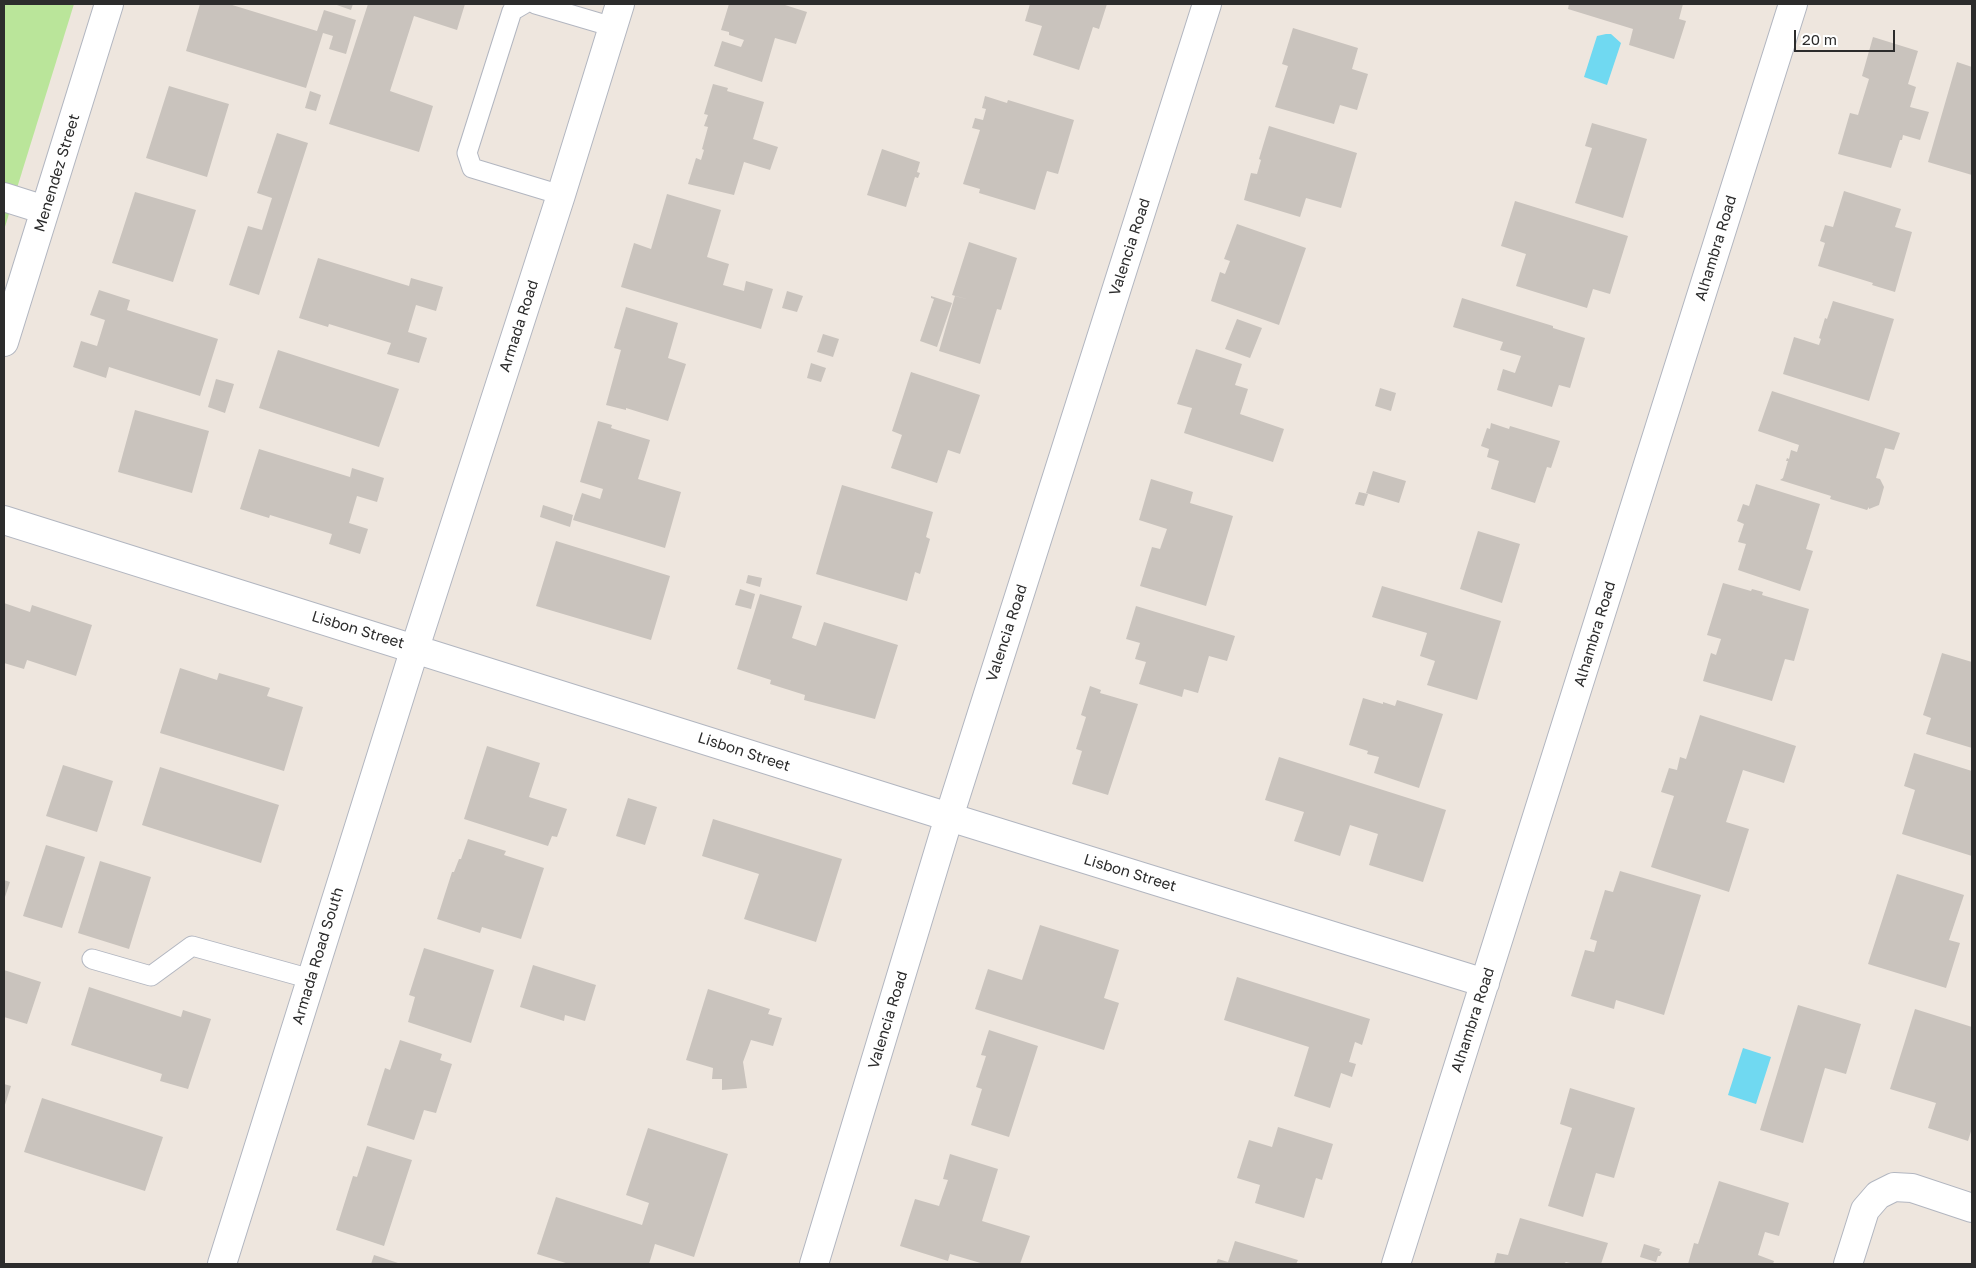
<!DOCTYPE html>
<style>
body{margin:0}
#map{position:relative;width:1976px;height:1268px;overflow:hidden;background:#eee6de;font-family:"Golos Text",sans-serif}
canvas{display:block}
.frame{position:absolute;inset:0;border:5px solid #2c2c2c;pointer-events:none}
.scale{position:absolute;left:1794px;top:30px;width:101px;height:22px;box-sizing:border-box;border:2px solid #2c2c2c;border-top:0;padding-left:6px;font-size:15px;line-height:18px;white-space:nowrap;color:#2c2c2c;-webkit-text-stroke:4px #fff;paint-order:stroke}
</style>
<div id="map">
<canvas width="1976" height="1268"></canvas>
<div class="frame"></div>
<div class="scale">20 m</div>
</div>
<script>
const g = document.querySelector('canvas').getContext('2d');
g.lineJoin = 'round';
function fill(path, color) { g.fillStyle = color; g.fill(path, 'evenodd'); }
function strokePath(path, color, width, dash) { g.strokeStyle = color; g.lineWidth = width; g.lineCap = dash ? 'butt' : 'round'; g.setLineDash(dash || []); g.stroke(path); }
function label(font, color, halo, rows, align = 'center') {
  g.font = font + ' "Golos Text",sans-serif'; g.lineWidth = 4; g.setLineDash([]); g.textBaseline = 'middle'; g.strokeStyle = halo; g.fillStyle = color; for (const [text, x, y, turn = 0] of rows) {
    g.save(); g.translate(x, y); g.rotate((+turn || 0) * Math.PI / 180); g.textAlign = isNaN(turn) ? turn : align; if (halo) g.strokeText(text, 0, 0); g.fillText(text, 0, 0); g.restore();
  }
}
fill(new Path2D(`
 M4,4h70l-70,226z`), '#bae59a');
fill(new Path2D(`
 M1606,34h5l10,9 -14,42 -23,-8 13,-41z
 M1743,1048l28,9 -15,47 -28,-9z`), '#70d9f1');
fill(new Path2D(`
 M200,4h29l88,27 7,-21 32,10 -10,34 -17,-5 4,-13 -10,-3 -17,55 -120,-37z
 M334,4h19l-2,6z
 M368,4h97l-8,26 -43,-14 -24,75 43,15 -14,46 -90,-28z
 M729,4h57l-1,1 22,7 -11,32 -21,-6 -13,44 -48,-16 8,-25 19,6 3,-7 -15,-5v-3l-8,-2z
 M1030,4h77l-8,25 -6,-2 -14,43 -46,-15 9,-29 -17,-5z
 M1569,4h114l-4,15 7,2 -12,38 -45,-14 4,-16 -65,-20z
 M1293,28l65,20 -6,21 16,5 -11,36 -17,-5 -6,19 -59,-17 13,-41 -6,-2z
 M1873,37l45,14 -10,33 8,3 -6,20 19,5 -9,28 -17,-5 -1,5h-2l-9,28 -53,-14 12,-41 8,2 11,-36 -7,-3z
 M1957,62l15,5v108l-44,-13z
 M713,84l15,4 -1,3 37,11 -11,37 25,8 -8,23 -26,-8 -10,33 -46,-11 8,-26 5,2 3,-10 -2,-1 6,-22 -4,-1 4,-11 -4,-1z
 M169,86l60,18 -22,73 -61,-19z
 M310,91l11,4 -5,16 -11,-3z
 M985,96l22,7 1,-3 66,20 -16,54 -11,-3 -12,39 -56,-17 1,-4 -17,-5 17,-54 -8,-2 3,-10 8,2 3,-11 -4,-1z
 M1592,123l55,16 -24,79 -48,-15 17,-55 -7,-2z
 M1269,126l88,27 -16,55 -35,-10 -6,19 -56,-17 7,-27 6,1 4,-14 -2,-1z
 M277,133l31,10 -49,152 -30,-10 19,-59 14,4 10,-32 -15,-5z
 M882,149l38,13 -3,10 3,1 -2,5 -3,-1 -9,30 -39,-12z
 M1844,191l57,18 -6,18 17,5 -17,60 -23,-7 1,-2 -55,-17 7,-23 -5,-2 5,-16 8,2z
 M135,192l61,18 -23,72 -61,-19z
 M667,194l54,16 -14,47 22,7 -6,21 21,6 2,-10 27,8 -12,40 -140,-42 13,-44 17,6z
 M1515,201l113,35 -18,58 -17,-5 -6,19 -71,-22 10,-32 -25,-8z
 M1237,224l69,24 -27,77 -68,-24 9,-29 5,2 5,-13 -6,-2z
 M969,242l48,16 -16,52 -4,-1 -17,55 -41,-13 16,-55 15,4 -18,-5z
 M318,258l91,28 2,-8 32,9 -7,24 -20,-6 -8,27 19,6 -8,25 -32,-9 4,-11 -62,-19 -1,3 -29,-9z
 M99,290l31,10 -3,10 91,29 -18,57 -91,-29 -3,11 -33,-11 8,-26 16,5 8,-26 -15,-5z
 M787,291l16,5 -6,16 -15,-4z
 M931,296l21,7 -15,44 -17,-6 14,-42 -3,-1z
 M1462,298l91,28v2l32,10 -15,50 -11,-3 -7,22 -55,-17 6,-21 12,4 6,-17 -21,-6 3,-8 -50,-15z
 M1833,301l61,18 -25,82 -86,-27 11,-37 25,8 2,-6 -2,-1 6,-20 2,1z
 M626,307l52,16 -10,35 18,6 -18,57 -42,-13v2l-20,-5 15,-55 -7,-2z
 M1237,319l25,9 -12,30 -25,-9z
 M823,334l16,5 -6,18 -16,-5z
 M1196,349l46,15 -7,21 13,4 -8,25 44,15 -11,33 -89,-29 8,-25 -15,-4z
 M278,350l121,39 -20,58 -120,-39z
 M811,363l15,5 -5,14 -14,-4z
 M911,372l69,23 -20,59 -12,-4 -11,33 -46,-15 11,-33 -10,-4z
 M216,379l18,5 -9,29 -17,-6z
 M1380,388l16,5 -5,18 -16,-5z
 M1772,391l128,42 -6,17 -9,-2 -9,30 4,1 4,8 -5,18 -10,4v-2l-2,3 -37,-11 1,-3 -51,-16 3,-2 5,-17h-2l1,-3 2,1 2,-9 6,2 2,-7 -41,-14z
 M135,410l74,21 -17,62 -74,-21z
 M598,421l14,4 -1,3 39,12 -12,39 43,13 -16,56 -92,-28 9,-27 18,6 3,-10 -23,-7z
 M1491,423l18,6 1,-3 50,15 -9,27 -4,-1 -12,36 -44,-14 8,-28 -12,-4 2,-8 -8,-3 6,-18 3,1z
 M259,449l91,28 2,-9 32,10 -7,24 -20,-6 -8,27 19,6 -8,25 -31,-10 3,-10 -62,-19 -1,3 -29,-9z
 M1373,471l33,10 -7,22 -33,-10z
 M1151,479l42,13 -3,11 43,13 -27,90 -66,-20 12,-39 8,2 7,-20 -28,-9z
 M1756,484l64,20 -14,45 7,2 -13,40 -62,-21 8,-26 -8,-2 6,-18 -7,-3 6,-17 6,2z
 M842,485l91,27 -7,25 4,2 -10,35 -5,-2 -8,29 -91,-27z
 M1359,492l9,2 -4,12 -9,-2z
 M543,505l30,10 -3,12 -30,-10z
 M1478,531l42,13 -18,59 -42,-14z
 M556,541l114,35 -19,64 -115,-34z
 M748,575l14,3 -2,9 -14,-4z
 M1723,583l28,8 1,-2 11,3 -1,3 47,14 -15,52 -9,-2 -13,42 -69,-20 8,-28 5,2 5,-16 -14,-4z
 M1382,586l119,35 -24,79 -50,-15 8,-24 -15,-5 7,-23 -55,-16z
 M740,589l15,5 -4,15 -16,-4z
 M760,594l42,12 -10,32 24,8 8,-24 74,23 -23,74 -71,-19 1,-5 -35,-11 1,-4 -34,-11z
 M4,603l26,9 2,-7 60,20 -16,51 -49,-16 -3,9 -20,-6z
 M1136,606l99,30 -8,25 -18,-5 -11,37 -14,-4 -2,8 -43,-13 7,-22 -11,-3 5,-16 -14,-4z
 M1942,653l30,9v86l-46,-14 5,-16 -8,-3z
 M180,668l37,12 2,-7 51,15 -3,8 36,11 -19,64 -124,-38z
 M1090,686l11,4 -1,3 38,11 -30,91 -36,-11 10,-33 -6,-2 10,-32 -5,-2z
 M1363,698l20,6v-2l12,4 2,-6 46,14 -24,74 -45,-15 5,-16 -12,-3 1,-3 -19,-6z
 M1700,715l96,31 -12,37 -41,-13 -17,52 23,7 -20,63 -78,-25 23,-71 -13,-4 8,-24 8,2 3,-13 6,2z
 M487,746l53,17 -11,34 38,12 -10,28 -5,-1 -4,10 -84,-27z
 M1914,753l58,18v85l-70,-22 13,-44 -11,-4z
 M1279,757l167,53 -23,72 -54,-17 9,-31 -28,-9 -10,31 -46,-15 10,-29 -39,-12z
 M63,765l50,16 -16,51 -51,-16z
 M160,767l119,38 -18,58 -119,-38z
 M628,798l29,9 -12,38 -29,-9z
 M713,819l129,40 -26,83 -72,-23 15,-45 -57,-18z
 M468,839l38,12 -2,4 40,13 -23,71 -39,-12 -2,6 -43,-14 15,-47h2l5,-13h2z
 M46,845l39,12 -23,71 -39,-12z
 M100,861l51,16 -22,72 -51,-16z
 M1620,871l81,24 -37,120 -48,-15 -2,9 -43,-13 14,-46 9,2 3,-11 -7,-2 15,-49 8,2z
 M1897,874l67,21 -15,45 11,3 -14,45 -78,-24z
 M4,880l6,2 -6,18z
 M1040,925l79,25 -15,48 15,5 -15,47 -129,-41 13,-40 34,11z
 M424,948l70,22 -23,73 -63,-21 7,-25 -6,-2z
 M533,965l63,20 -11,36 -20,-6 -1,6 -44,-14z
 M4,970l37,12 -14,42 -23,-7z
 M1237,977l133,42 -8,26 -7,-3 -6,20 7,2 -4,13 -11,-4 -11,35 -36,-12 15,-49 -85,-27z
 M89,987l92,30 2,-7 28,9 -23,70 -28,-8 2,-7 -91,-29z
 M708,989l62,20 -2,5 14,4 -9,28 -22,-6 -8,22 4,26 -25,2v-11h-10l1,-11 -27,-8z
 M1798,1005l63,19 -15,50 -21,-6 -22,75 -43,-13z
 M1915,1009l57,18v101l-4,13 -40,-13 8,-25 -46,-14z
 M989,1030l49,16 -29,91 -38,-12 11,-36 -6,-2 10,-31 -5,-1z
 M400,1040l42,14 -2,6 12,4 -16,49 -12,-3 -10,30 -47,-15 18,-57 5,2z
 M4,1084l7,2 -7,22z
 M1570,1088l65,20 -21,70 -18,-5 -13,44 -35,-11 24,-78 -12,-4z
 M42,1098l121,39 -18,54 -121,-39z
 M1278,1127l55,17 -11,36 -6,-2 -12,40 -49,-15 5,-18 -23,-7 12,-38 23,7z
 M648,1128l80,26 -34,103 -39,-13 -6,20h-80l-32,-10 19,-57 86,28 7,-22 -23,-8z
 M367,1146l45,14 -28,86 -48,-16 17,-54 4,1z
 M950,1154l48,15 -16,52 48,15 -10,28h-36l-34,-10 -2,7 -48,-15 15,-47 24,7 9,-26 -5,-1z
 M1719,1181l70,22 -10,33 -14,-4 -7,23 16,6 -1,3h-85l6,-21 4,1z
 M1520,1218l88,25 -7,21h-26l-9,-2 -3,2h-69l3,-11 11,2z
 M1235,1241l63,19 -2,4h-80l2,-5 10,3z
 M1644,1244l16,5 -1,2 3,1 -2,4h-2l-2,6 -16,-5z
 M374,1255l27,9h-30z`), '#c9c3bd');
const service = new Path2D(`
 M524,4l-12,7 -45,142 5,15 89,27
 M535,4l78,23
 M92,959l59,17 41,-30 119,33`);
const minor = new Path2D(`
 M4,197l41,13
 M4,342l105,-338
 M4,520l945,297 536,166
 M222,1264l193,-616 146,-453 59,-191
 M814,1264l135,-447 258,-813
 M1396,1264l397,-1260
 M1848,1264l17,-54 13,-15 16,-8 18,1 60,20`);
strokePath(service, '#b2b6c0', 21);
strokePath(minor, '#b2b6c0', 30);
strokePath(service, '#fff', 19);
strokePath(minor, '#fff', 28);
label('15px', '#2c2c2c', '#fff', [
 ["Menendez Street",57,173,-73],
 ["Valencia Road",1130,247,-72],
 ["Alhambra Road",1716,248,-73],
 ["Armada Road",519,326,-72],
 ["Lisbon Street",358,630,17],
 ["Valencia Road",1007,633,-72],
 ["Alhambra Road",1595,634,-73],
 ["Lisbon Street",744,752,18],
 ["Lisbon Street",1130,873,17],
 ["Armada Road South",318,956,-73],
 ["Valencia Road",888,1020,-73],
 ["Alhambra Road",1473,1020,-72]
]);
</script>
